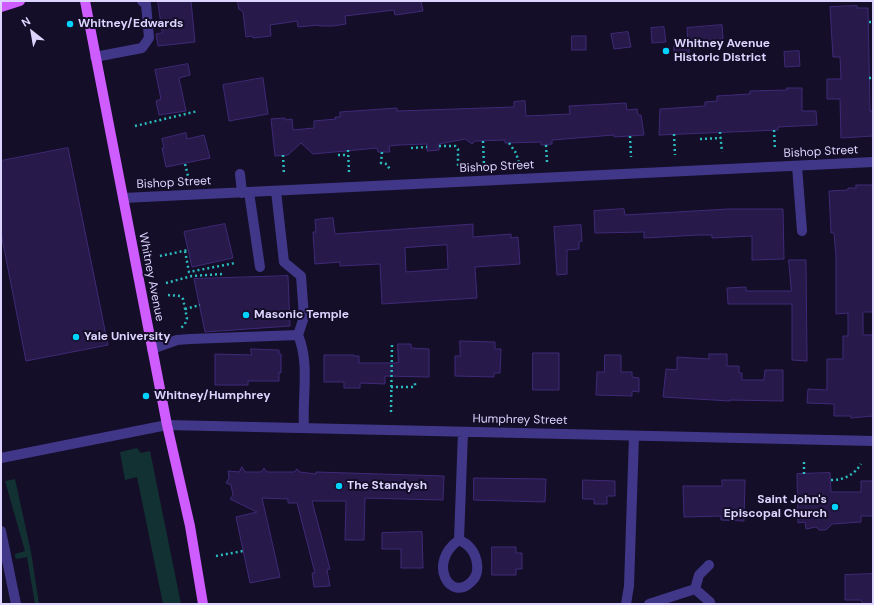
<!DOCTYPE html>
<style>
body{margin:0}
#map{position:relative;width:874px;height:605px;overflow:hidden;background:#150e28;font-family:"DM Sans",sans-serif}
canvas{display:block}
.frame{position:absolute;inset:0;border:2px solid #ddd5ff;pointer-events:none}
.north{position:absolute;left:12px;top:12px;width:40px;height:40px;-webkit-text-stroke:3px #150e28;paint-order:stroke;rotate:329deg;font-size:11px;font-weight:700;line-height:16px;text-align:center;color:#ddd5ff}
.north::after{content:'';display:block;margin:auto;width:14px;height:18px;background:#ddd5ff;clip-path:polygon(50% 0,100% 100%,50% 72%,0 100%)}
</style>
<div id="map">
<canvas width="874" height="605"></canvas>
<div class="frame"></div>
<div class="north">N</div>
</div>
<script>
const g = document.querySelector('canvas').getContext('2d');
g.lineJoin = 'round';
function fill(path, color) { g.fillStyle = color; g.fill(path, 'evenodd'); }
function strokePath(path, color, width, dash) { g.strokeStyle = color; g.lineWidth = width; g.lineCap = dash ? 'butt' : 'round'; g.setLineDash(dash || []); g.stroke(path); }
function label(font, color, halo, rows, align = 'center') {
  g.font = font + ' "DM Sans",sans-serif'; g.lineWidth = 4; g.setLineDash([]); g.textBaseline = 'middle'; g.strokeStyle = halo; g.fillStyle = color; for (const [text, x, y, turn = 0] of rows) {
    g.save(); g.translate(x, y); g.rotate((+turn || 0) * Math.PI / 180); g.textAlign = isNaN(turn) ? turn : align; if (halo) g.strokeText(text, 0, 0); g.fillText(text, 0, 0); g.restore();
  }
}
fill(new Path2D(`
 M137,448l4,5 9,-2 31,153h-18l-26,-127 -12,3 -5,-28z
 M15,479l16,73 8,52h-4l-8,-47 -10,2 -2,-2v-3l10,-3 -20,-70z`), '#113132');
const building = new Path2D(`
 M158,1h33l4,41 -37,4 -2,-12 6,-1z
 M238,1h183l2,10 -28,4 -1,-5 -49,6 1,8 -13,2h-14v-1l-21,2 -1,-6 -27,4 1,11 -18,2v-2l-7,1 -3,-25 -4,-3z
 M857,6v2h11l2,103h3v25l-32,2 -1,-39h-13v-20h14l-1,-22h-7l-3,-50z
 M722,25l1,14 -35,3 -1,-14z
 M664,27l2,15 -14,1 -1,-15z
 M628,32l3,15 -17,2 -3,-15z
 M572,36h14v14h-14z
 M689,45v14l-15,1v-14z
 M799,51l1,15 -15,1 -1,-15z
 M188,64l2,11 -11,3 7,33 -27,4 -3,-14 5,-2 -6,-29z
 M263,78l5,36 -39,7 -6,-36z
 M787,88h15v23h14l1,14 -39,2v3l-119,5 1,-26 45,-3v-4l12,-1v-5l33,-2v-3l37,-1z
 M525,101l1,15 44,-2 -1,-8 57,-3 1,7 10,-1 1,6h3l3,20 -30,2v-2l-62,5v4l-11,1v-3l-36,1v-3l-30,1 -3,3 -7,-5 -26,5v6l-12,1v-7l-28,1 -10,1 1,6h-12l-1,-4 -64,6 -12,-11 -13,12 -13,1 -4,-37 14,-1v2l7,-1 1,11 21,-2v-7l22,-2 -1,-2h5v-5l57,-4v3l117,-4v-5z
 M186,133l1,6 17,-4 6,23 -44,9 -4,-19h2l-2,-9z
 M68,148l40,197 -82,16 -25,-128v-72z
 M856,185h17v127h-10v23h10v81l-22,2v-2h-17v-12l-27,-1 1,-14 19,1v-31h16v-23h5v-23l-12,1v-58l-2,-23h-3l-2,-42 19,-1v-2h8z
 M624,209l1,6 103,-6h55l1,50 -32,1v-24l-40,2v-3h-13l-55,3v-6l-49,1 -1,-22z
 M333,218l2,16 138,-10v13l38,-3v4l7,-1 2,27 -45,3 2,31 -95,6 -2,-40 -40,2v-4l-25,2 -2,-32h3l-1,-12zM447,245l1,24 -42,3 -1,-24z
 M225,224l8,34 -41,9 -8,-35z
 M581,225l1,16 -3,1v7l-12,1v24l-10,1 -3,-48z
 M789,260h17l1,101 -15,-1v-56h-64l-1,-16 19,-1v4h45z
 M288,276l2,50 -85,6 -11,-53z
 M460,341l35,1v7h6l-1,24h-6v4l-39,-1v-20h5z
 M398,344h13v4l18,1v28l-44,-1v8l-25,-1v5h-16v-6h-20v-27h30v1h5v7h39z
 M251,349l28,1v4h2v19l-2,-1v9h-31v4h-33v-31l36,1z
 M533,353h26v37h-26z
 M709,354h18v12h12v7h3v7h22l1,-10h18v31l-53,-1v1l-67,-4 3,-28 11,1v-13l32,2z
 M605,355h16v17h11v5l7,1v14l-7,-1v5l-36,-1 1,-23h7z
 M242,467l3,5h16l3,-4 3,4h27l3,-3 3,3 16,2v-2l128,4 -1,24 -78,-2 -1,42h-19l1,-39h-34l18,68 -3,1 3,16 -16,1 -2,-14h3l-18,-70h-9v-4l-26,-1 18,79 -30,6 -14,-66 21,-5 -27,-13 3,-4 -2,-10 -5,-2 3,-5 -1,-7 11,1z
 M830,473l1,19h30v-11h12v35h-12v6l-29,2 -6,6h-7l-3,-3 -10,2 -1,-7 -7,1 -1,-49z
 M474,478l72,1 -1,23 -71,-2z
 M583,480l32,1v15h-8v8h-13v-5h-11z
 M722,480h23l-1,41 -23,-1v-4l-37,1 -1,-31h39z
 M422,532l1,36h-22v-19h-19v-16z
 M492,547h24v6h6v16h-6v6h-24z
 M873,574v30h-10l-2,-4h-16v-25z`);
fill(building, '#27194a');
strokePath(building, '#3f2a77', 1);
strokePath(new Path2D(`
 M869,22h4
 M869,78h4
 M135,126l63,-15
 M774,130l1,20
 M720,132l2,20
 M674,134l1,21
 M630,136l1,21
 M700,139l21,-1
 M483,141l1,24
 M509,143l7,10 3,10
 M546,145l1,17
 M439,146h16l3,3v17
 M411,148l16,-1
 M348,150l1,22
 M382,152l-1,11 6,1 3,6
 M283,155l1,20
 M338,155h10
 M185,164l4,16
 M185,251l4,21 46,-9
 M160,256l28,-6
 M166,283l26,-7 30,-2
 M168,295l12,1 3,3 4,19 -2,6 -4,4
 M185,309l15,-4
 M391,387h21l3,-1v-4
 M391,412l1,-68
 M804,462v12
 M831,480c13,0 23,-5 30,-16
 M216,556l27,-5`), '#2abcbe', 2.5, [2, 3]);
strokePath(new Path2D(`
 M95,57l47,-9 7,-10 -3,-34 -4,-3
 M797,166l5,65
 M240,174l2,19
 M276,191l8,71 17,14 3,41 -6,18
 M249,192l11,75
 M123,198l750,-36
 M152,349l25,-9 13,-1 108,-4c12,28 4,62 6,93
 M1,458l166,-33 706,16
 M1,531l15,73
 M459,540c10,4 17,13 18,24 1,7 0,12 -5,17 -21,23 -46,-18 -13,-41l4,-108
 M695,589l4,-14 10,-10
 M695,589l15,13
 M626,604l3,-18 5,-150
 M649,604l46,-15`), '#403789', 10);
strokePath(new Path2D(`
 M85,1l82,424 23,101 13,78
 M1,7l19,-6`), '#ce5cff', 10);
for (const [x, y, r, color] of [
 [70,24,4,"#01d3ff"],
 [666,51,4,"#01d3ff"],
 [246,315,4,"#01d3ff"],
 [76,337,4,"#01d3ff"],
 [146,396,4,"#01d3ff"],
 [339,486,4,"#01d3ff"],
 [835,507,4,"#01d3ff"]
]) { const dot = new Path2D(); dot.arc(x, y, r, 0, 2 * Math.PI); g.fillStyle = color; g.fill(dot); strokePath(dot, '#150e28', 1.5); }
label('bold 12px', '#ddd5ff', '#150e28', [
 ["Whitney/Edwards",78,24],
 ["Whitney Avenue",674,44],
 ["Historic District",674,58],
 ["Masonic Temple",254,315],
 ["Yale University",84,337],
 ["Whitney/Humphrey",154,396],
 ["The Standysh",347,486],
 ["Saint John's",827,500,"right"],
 ["Episcopal Church",827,514,"right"]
], 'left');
label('12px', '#ddd5ff', '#150e28', [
 ["Bishop Street",821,152,-3],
 ["Bishop Street",497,167,-3],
 ["Bishop Street",174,183,-3],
 ["Whitney Avenue",151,277,79],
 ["Humphrey Street",520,420,1]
]);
</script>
